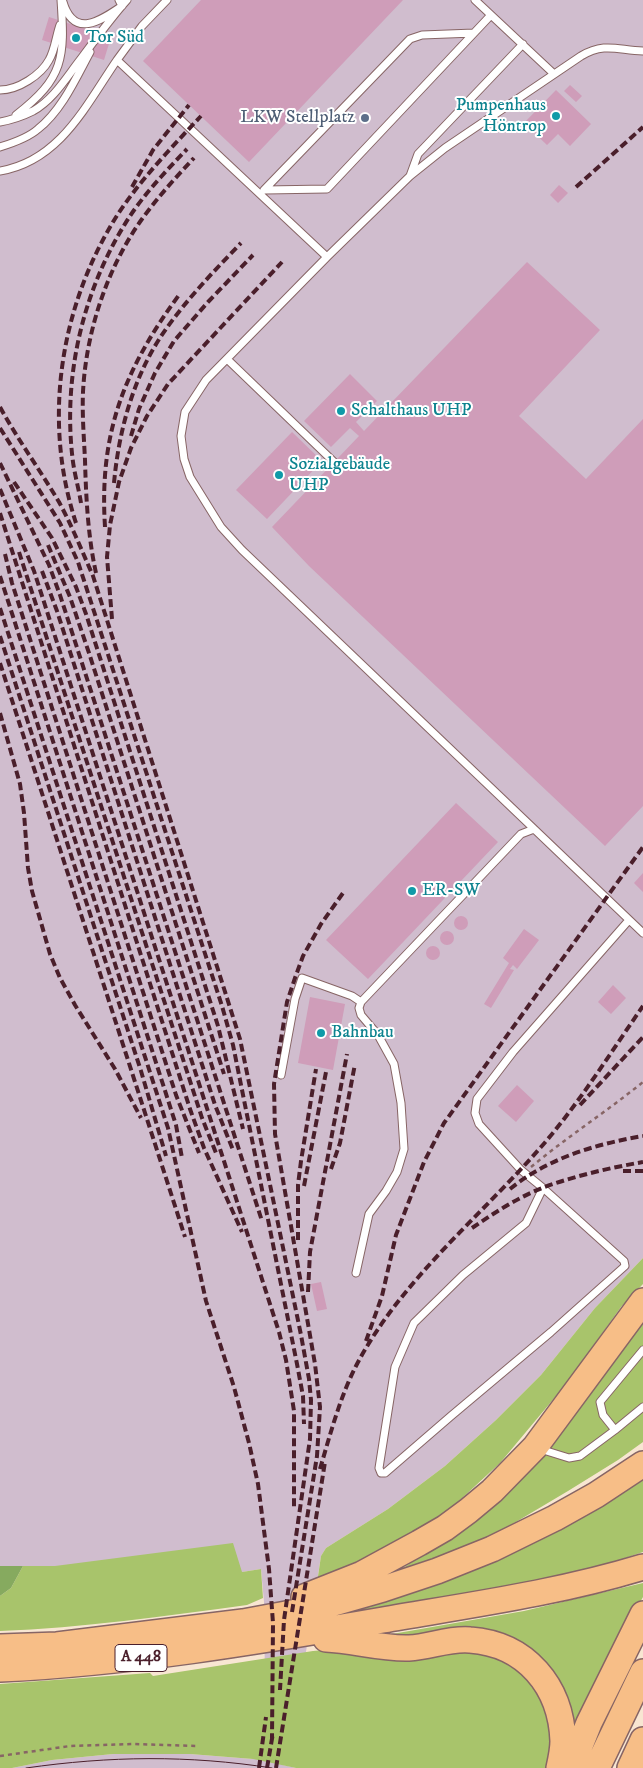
<!DOCTYPE html>
<meta charset="utf-8">
<style>
body{margin:0}
canvas{display:block;background:#f8e6d2}
</style>
<canvas width="643" height="1768"></canvas>
<script>
const g = document.querySelector('canvas').getContext('2d');
g.lineJoin = 'round';
function fill(path, color) { g.fillStyle = color; g.fill(path, 'evenodd'); }
function strokePath(path, color, width, dash) { g.strokeStyle = color; g.lineWidth = width; g.lineCap = dash ? 'butt' : 'round'; g.setLineDash(dash || []); g.stroke(path); }
function label(font, color, halo, rows, align = 'center') {
  g.font = font + ' "IM FELL DW Pica",serif'; g.lineWidth = 4; g.setLineDash([]); g.textBaseline = 'middle'; g.strokeStyle = halo; g.fillStyle = color; for (const [text, x, y, turn = 0] of rows) {
    g.save(); g.translate(x, y); g.rotate((+turn || 0) * Math.PI / 180); g.textAlign = isNaN(turn) ? turn : align; if (halo) g.strokeText(text, 0, 0); g.fillText(text, 0, 0); g.restore();
  }
}
fill(new Path2D(`
 M0,0h643v1258l-48,50 -54,67 -45,45 -51,46 -57,43 -62,39 -5,8 -23,147 -15,62 13,3h-284l40,-8 61,-6h77l63,5 12,-74 -1,-83 -3,-33 -19,3 -187,-6h-55z`), '#d0bdce');
fill(new Path2D(`
 M643,1258v26l-22,23 -55,77 -66,79 -53,49 -64,43 -66,28 4,-27 5,-8 62,-39 57,-43 51,-46 45,-45 54,-67z
 M643,1318v124l-25,18 -50,31 -69,41 -103,41 87,-60z
 M643,1476v76l-18,6v4l-42,11 -272,50z
 M233,1543l9,29 19,-3 2,29 -16,7c-82,11 -164,23 -247,26v-35l11,-8 12,-22h32z
 M643,1583v14l-33,60 -38,82 -24,-68 -121,-34h-52l149,-26z
 M349,1648h123l46,18 33,45 1,57h-256l-43,-9 -63,-5h-77l-61,6 -40,8h-12v-84l150,-11 3,3 160,-25z`), '#a8c46b');
fill(new Path2D(`
 M0,1566h23l-12,22 -11,8z`), '#86aa5f');
fill(new Path2D(`
 M201,0h202l-154,162 -106,-101z
 M49,17l62,20 -7,23 -62,-20z
 M570,85l12,11 -6,6 -12,-11z
 M556,90l35,34 -21,22 -12,-12 -11,11 -23,-22z
 M559,185l9,8 -10,10 -8,-8z
 M527,262l73,68 -81,86 67,63 57,-60v387l-38,40 -296,-280 -37,-39 87,-91 -9,-8 -19,19 -27,-26 46,-47 27,27 -21,21 8,9z
 M292,432l30,29 -55,58 -31,-29z
 M456,803l42,39 -130,137 -42,-39z
 M643,873v19l-9,-9z
 M454 923a7 7 0 1 1 14 0a7 7 0 1 1-14 0Z
 M524,929l15,11 -22,29 -4,-4 -3,4 4,1 -23,38 -7,-4 25,-41 -6,-5z
 M440 938a7 7 0 1 1 14 0a7 7 0 1 1-14 0Z
 M426 953a7 7 0 1 1 14 0a7 7 0 1 1-14 0Z
 M613,985l13,13 -15,16 -13,-12z
 M310,997l35,7 -12,66 -35,-7z
 M517,1085l17,16 -18,21 -18,-16z
 M321,1282l6,27 -10,2 -6,-27z`), '#cf9db9');
const service = new Path2D(`
 M167,0l-25,26 -25,34 210,197 83,-81 35,-28 136,-92c24,-14 36,-6 62,-5
 M475,0l79,74
 M63,2c11,37 37,19 59,4l-3,-6
 M0,90c18,0 41,-15 49,-30 6,-10 7,-24 11,-35
 M16,115c48,-37 49,-57 45,-115
 M0,122c11,-2 23,-6 33,-11 20,-11 33,-33 47,-51 15,-20 30,-41 47,-60
 M0,147c13,-4 28,-9 38,-18 24,-19 38,-51 52,-77
 M0,171c60,-10 86,-66 117,-111
 M410,176l8,-22 105,-110
 M264,190l146,-151 12,-4 52,-2
 M265,190l62,-1 164,-174
 M327,257l-121,123 -21,32 -4,24 3,23 6,18 31,50 21,23 401,383
 M227,359l107,103
 M281,1075l14,-76 7,-21 50,18 9,6
 M543,1188l-17,35 -63,52 -49,48 -19,44 -16,101 2,5h4l66,-57 100,-84 74,-66 -1,-5 -81,-73 -22,-18 -42,-46 -4,-11 2,-14 36,-47 116,-132
 M356,1273l13,-59 17,-23 11,-19 7,-23 -3,-46 -7,-39 -16,-29 -17,-20 -2,-7 2,-6 160,-168 13,-5
 M615,1430l28,-23
 M540,1449l29,9 11,-2 35,-26 -12,-15 -3,-13 43,-52`);
const motorway = new Path2D(`
 M304,1597l58,-23 57,-31 26,-15 23,-17 24,-20 43,-44 108,-146
 M326,1639c27,1 55,10 83,9 21,-1 40,-10 61,-8 56,4 91,46 93,101 0,9 -2,18 -4,27
 M0,1647l57,-2 186,-23 70,-13 70,-20 54,-18 55,-22 63,-31 41,-23 47,-31
 M0,1669c129,-6 256,-27 383,-49 87,-15 175,-27 260,-53
 M571,1768l18,-45 54,-109
 M597,1768l46,-96
 M630,1768l13,-28`);
strokePath(service, '#876565', 9);
strokePath(motorway, '#876565', 28);
strokePath(new Path2D(`
 M531,1167c36,-30 75,-55 112,-85
 M0,1756l70,-10 64,-2 65,2`), '#876565', 2.5, [4, 4]);
strokePath(service, '#fff', 7);
strokePath(motorway, '#f7be87', 25);
strokePath(new Path2D(`
 M26,1768c84,-12 162,-13 246,0`), '#4a1f2b', 1);
strokePath(new Path2D(`
 M132,187l21,-37 36,-45
 M576,187l67,-60
 M0,407c18,33 40,63 59,95 13,24 23,49 34,74l147,463 61,296 8,44 2,21 -1,39 -26,181 -4,70
 M0,428l60,95 18,39 144,444 11,39 64,319 6,32 1,28
 M131,436l8,-27 16,-36 19,-32 34,-39 45,-47
 M0,463l49,102 11,30 202,626
 M14,482l38,56 24,49 10,27 132,412 25,103
 M114,483c5,-54 20,-109 52,-154 22,-31 48,-58 75,-86
 M0,489l34,82 245,761 7,28 8,51v96
 M81,503c-2,-13 -6,-27 -8,-41 -11,-85 10,-174 57,-246 16,-24 37,-46 57,-67
 M0,513l190,596 14,39 38,84
 M76,523c-34,-103 -16,-218 42,-309 23,-35 54,-67 83,-98
 M105,527c-6,-94 19,-157 74,-232
 M48,545l22,52 19,56 135,421
 M19,552l183,566 14,35
 M5,554l7,29 164,512 23,58
 M42,571l15,40 158,494 18,45
 M96,573c-8,-36 -10,-75 -11,-113 -1,-22 -3,-45 -2,-68 3,-60 24,-124 59,-173 16,-22 34,-42 52,-61
 M0,576l176,549 6,33
 M0,608l168,520 38,173 28,86 15,56 9,41 11,85 4,54 -1,115
 M112,619l-5,-62 3,-32 9,-43 12,-34 16,-32 21,-32 114,-122
 M0,636l141,435 25,85
 M0,663l185,574
 M0,713l20,71 4,29 4,55 4,23 18,63 10,24 15,27 40,64 26,49
 M580,1105l63,-68
 M331,1169l9,-26 15,-79
 M623,1171h20
 M304,1186l22,-114
 M510,1189c38,-31 86,-45 133,-53
 M472,1228c22,-15 45,-30 70,-40 32,-12 67,-20 101,-26
 M298,1240v-55l3,-24 15,-92
 M308,1292l2,-40 37,-198
 M366,1341l16,-45 14,-61 28,-73 20,-39 199,-276
 M320,1469c10,-34 20,-72 36,-103 44,-85 123,-148 185,-219 37,-42 70,-95 102,-141
 M292,1612l25,-156 3,-49 -5,-43 -40,-230 -1,-50 13,-82 8,-24 8,-22 18,-32 22,-31
 M259,1768l7,-51
 M267,1768l6,-35
 M276,1768l49,-306`), '#4a1f2b', 4, [8, 4]);
for (const [x, y, r, color] of [
 [76,38,5,"#0f9aa8"],
 [556,116,5,"#0f9aa8"],
 [365,118,5,"#5c6f8a"],
 [341,411,5,"#0f9aa8"],
 [279,475,5,"#0f9aa8"],
 [412,891,5,"#0f9aa8"],
 [321,1033,5,"#0f9aa8"]
]) { const dot = new Path2D(); dot.arc(x, y, r, 0, 2 * Math.PI); g.fillStyle = color; g.fill(dot); strokePath(dot, '#fff', 2); }
for (const [x, y, w] of [
 [141,1658,52]
]) { const box = new Path2D(); box.roundRect(x - w / 2, y - 13.5, w, 27, 4); g.fillStyle = '#fff'; g.fill(box); strokePath(box, '#4a1f2b', 1); }
label('bold 16px', '#4a1f2b', null, [
 ["A 448",141,1658]
]);
label('18px', '#0d838f', '#fff', [
 ["Tor Süd",86,38],
 ["Pumpenhaus",546,106,"right"],
 ["Höntrop",546,127,"right"],
 ["Schalthaus UHP",351,411],
 ["Sozialgebäude",289,465],
 ["UHP",289,486],
 ["ER-SW",422,891],
 ["Bahnbau",331,1033]
], 'left');
label('18px', '#4e5e75', '#fff', [
 ["LKW Stellplatz",355,118]
], 'right');
</script>
